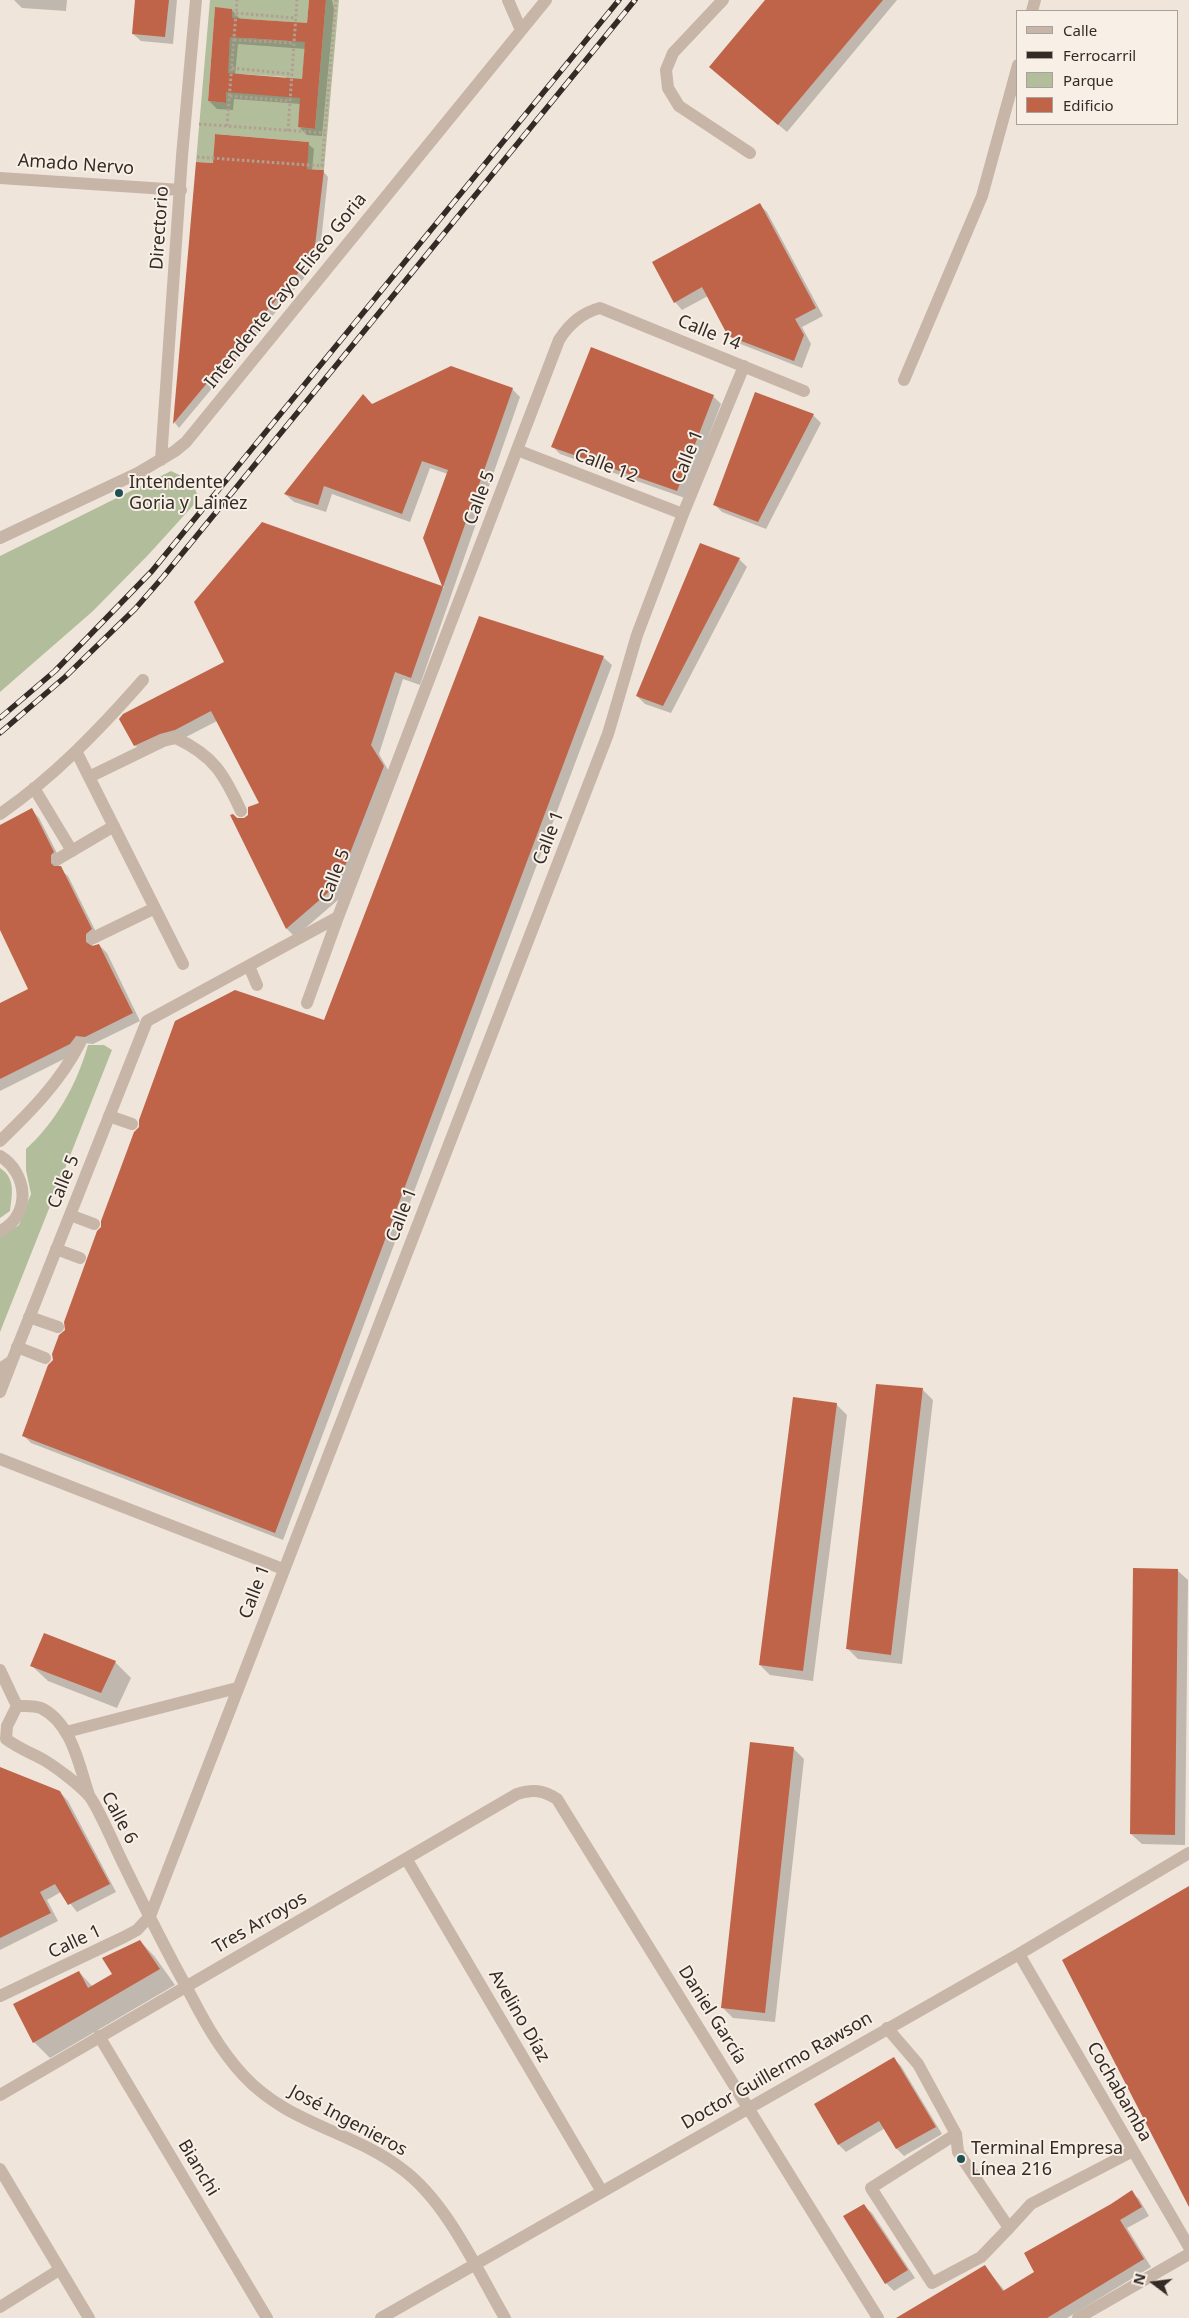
<!DOCTYPE html>
<meta charset="utf-8">
<style>
body{margin:0}
#map{position:relative;width:1189px;height:2318px;overflow:hidden;background:#f0e5da;font-family:"Noto Sans",sans-serif}
canvas{display:block}
.legend{position:absolute;left:1016px;top:10px;width:162px;height:115px;box-sizing:border-box;background:#f8efe6;border:1px solid #aaa19a;margin:0;padding:6px 9px;list-style:none;font-size:15px;color:#342b27}
.legend li{display:flex;align-items:center;gap:10px;height:25px}
.legend b{width:25px;border:1px solid #aaa19a}
.north{position:absolute;left:1129px;top:2258px;width:50px;height:50px;-webkit-text-stroke:4px #f8efe6;paint-order:stroke;rotate:285deg;font-size:14px;font-weight:700;line-height:20px;text-align:center;color:#342b27}
.north::after{content:'';display:block;margin:auto;width:18px;height:22px;background:#342b27;clip-path:polygon(50% 0,100% 100%,50% 72%,0 100%)}
</style>
<div id="map">
<canvas width="1189" height="2318"></canvas>
<ul class="legend">
<li><b style="height:6px;background:#c7b5a7"></b>Calle</li>
<li><b style="height:6px;background:#342b27"></b>Ferrocarril</li>
<li><b style="height:14px;background:#b2be9b"></b>Parque</li>
<li><b style="height:14px;background:#bf6449"></b>Edificio</li>
</ul>
<div class="north">N</div>
</div>
<script>
const g = document.querySelector('canvas').getContext('2d');
g.lineJoin = 'round';
function fill(path, color) { g.fillStyle = color; g.fill(path, 'evenodd'); }
function strokePath(path, color, width, dash) { g.strokeStyle = color; g.lineWidth = width; g.lineCap = dash ? 'butt' : 'round'; g.setLineDash(dash || []); g.stroke(path); }
function label(font, color, halo, rows, align = 'center') {
  g.font = font + ' "Noto Sans",sans-serif'; g.lineWidth = 4; g.setLineDash([]); g.textBaseline = 'middle'; g.strokeStyle = halo; g.fillStyle = color; for (const [text, x, y, turn = 0] of rows) {
    g.save(); g.translate(x, y); g.rotate((+turn || 0) * Math.PI / 180); g.textAlign = isNaN(turn) ? turn : align; if (halo) g.strokeText(text, 0, 0); g.fillText(text, 0, 0); g.restore();
  }
}
fill(new Path2D(`
 M210,0h99l-11,127 17,2 11,-129h13l-15,170 -128,-8zM215,8l17,1 -7,94 -17,-2zM246,19l44,3 -1,19 -44,-3zM241,74l45,3 -2,19zM215,134l94,8 -2,17 -93,-8z
 M171,471l21,10 7,18 -50,55 -56,57 -93,81v-136z
 M88,1045h16l8,5 -112,282v-95l19,-12 12,-31 -5,-24v-21c30,-27 51,-65 62,-104z
 M0,1168c16,10 12,27 10,43l-10,7z`), '#b2be9b');
fill(new Path2D(`
 M14,0h53l-1,11 -44,-3z
 M134,0h43l-4,44 -32,-3 -8,-7 4,-34z
 M310,0h22l2,9 -12,127 -15,-1 -8,-8 2,-23 -67,-5 -1,11 -16,-1 -8,-8 23,-91 8,9 68,5zM238,44l68,5 -3,31 -68,-5z
 M767,0h130l-110,132 -68,-57z
 M308,144l6,5 -2,22h11l5,6 -9,83 -140,168 -4,-5 22,-259 17,1z
 M759,204l8,8 56,104 -21,11 9,17 -9,24 -64,-25 -9,-8 -21,-39 -26,14 -7,-8z
 M512,389l8,8 -100,288 -17,-6 -24,75 12,21 -45,118 -51,44 -8,-8 -55,-113 12,4 16,-17 -43,-82 -33,17 -40,15 -9,-8 91,-83 36,-139 182,65 -19,-50 23,-64 -18,-6 -20,54 -78,-28 -6,18 -32,-10 -9,-8 88,-89z
 M713,396l8,8 -36,94 -125,-44 -8,-8z
 M813,415l8,8 -55,106 -44,-17 -8,-8z
 M739,559l8,8 -76,146 -26,-9 -8,-8z
 M480,618l124,40 8,7 -329,875 -252,-97 -8,-8 44,-104 74,-203 184,-107z
 M32,810l7,8 22,43 -3,7 10,8 31,62 -6,4v5l6,-2 8,8 33,68 -47,23 -9,-1 -6,9 -78,39v-87l30,-15 -30,-62v-101z
 M923,1390l10,10 -31,264 -44,-5 -11,-11z
 M836,1404l11,11 -34,266 -43,-6 -10,-10z
 M1177,1570l11,10 -3,265 -43,-1 -11,-10z
 M115,1662l16,16 -14,30 -69,-27 -16,-15z
 M751,1744l43,5 10,10 -29,263 -42,-4 -11,-11z
 M0,1769l60,23 8,9 48,91 -39,20 -16,-20 -14,8 11,21 -58,29z
 M140,1941l15,16 20,28 -125,73 -16,-16 45,-70 14,15 21,-12z
 M894,2059l7,7 41,68 -38,22 -7,-7 -12,-21 -39,24 -7,-7 -24,-41z
 M1131,2191l8,8 10,17 -22,12 24,39 -84,51h-160l78,-51 20,24 31,-18z
 M864,2206l8,7 43,65 -21,13 -8,-8z`), '#0003');
fill(new Path2D(`
 M135,0h34l-4,37 -33,-3z
 M309,0h17l-11,129 -17,-2 2,-29 -74,-6v11l-18,-2 7,-94 17,2v9l75,5zM230,37l75,5 -3,37 -74,-6z
 M765,0h118l-105,125 -69,-58z
 M215,134l94,8 -2,27 17,1 -10,84 -141,170 23,-262 17,1z
 M760,203l56,105 -21,11 9,16 -10,26 -66,-25 -26,-49 -28,16 -22,-41z
 M591,347l123,48 -37,96 -126,-44z
 M451,366l62,22 -102,290 -16,-6 -24,73 13,21 -46,118 -52,45 -56,-114 3,-1 4,4h7l4,-3v-8l11,-4 -48,-92 -36,19 -15,4 -26,12 -15,-27 4,-5 101,-52 -30,-60 68,-80 180,64 -19,-48 25,-68 -26,-9 -20,53 -78,-28 -6,19 -34,-11 79,-100 9,10z
 M755,392l59,22 -56,108 -45,-17z
 M700,543l40,15 -77,148 -27,-10z
 M479,616l125,40 -329,877 -253,-97 26,-71 5,-5 -1,-6 7,-19 6,-5 -1,-8 33,-91 4,-4v-6l33,-89 5,-5v-7l36,-99 60,-31 89,30z
 M32,808l22,44 -3,3v8l3,3h7l31,63 -6,5v8l6,4 7,-2 34,69 -48,24 -9,-1 -6,8 -70,35v-76l28,-14 -28,-59v-105z
 M876,1384l47,4 -32,267 -45,-6z
 M793,1397l44,6 -34,268 -44,-6z
 M1133,1568l45,1 -3,266 -45,-1z
 M44,1633l72,28 -15,32 -71,-27z
 M750,1742l44,5 -29,266 -44,-5z
 M0,1767l60,24 50,93 -42,21 -13,-21 -15,8 11,21 -51,25z
 M1189,1886v321l-127,-247z
 M140,1940l20,29 -127,74 -20,-39 66,-33 9,17 24,-14 -10,-16z
 M894,2057l42,70 -40,22 -17,-28 -41,24 -24,-41z
 M1132,2190l10,17 -22,13 24,39 -97,59h-151l89,-53 18,26 31,-19 -10,-19 87,-49z
 M864,2204l44,66 -23,14 -42,-68z`), '#bf6449');
strokePath(new Path2D(`
 M236,13l59,5
 M234,40l60,3
 M232,68l60,6
 M230,96l60,5
 M199,124l126,9
 M227,126l10,-126
 M288,131l9,-131
 M197,157l125,9 14,-166`), '#b39f91', 3, [2.5, 2.5]);
strokePath(new Path2D(`
 M508,0l13,30
 M723,0l-50,53 -7,17 2,18 11,18 71,47
 M1032,11l3,-11
 M0,178l181,12
 M904,380l78,-184 36,-131
 M517,450l166,64
 M161,460l21,-304 14,-156
 M0,538l138,-65 37,-22 11,-9 360,-442
 M76,751l107,213
 M89,777l74,-36 13,-3c38,18 48,36 65,73
 M34,788l38,63
 M0,814c54,-37 100,-85 143,-134
 M58,859l56,-33
 M93,938l62,-30
 M249,966l8,19
 M307,1003l31,-86
 M109,1116l23,8
 M0,1141c31,-30 60,-59 80,-98
 M0,1156c28,17 32,59 0,75
 M70,1215l24,9
 M56,1249l24,9
 M29,1317l29,10
 M17,1347l28,11
 M0,1369l12,-8 135,-340 191,-104 221,-577c10,-16 22,-27 41,-32l204,83
 M0,1392l12,-31
 M0,1459l283,110
 M0,1670l17,36 -10,20 -1,13c12,9 25,14 38,21 13,8 36,25 46,37 10,14 24,48 32,64 21,43 42,86 65,127 16,31 32,61 56,87 46,50 108,55 159,94 45,33 75,101 103,149
 M17,1706c8,0 17,-1 24,2 31,15 38,58 48,87
 M66,1732l171,-44
 M407,1860l194,330
 M1019,1954l170,293
 M0,1996l124,-59 13,-7 13,-14 458,-1182 29,-99 46,-121 61,-148
 M887,2028l31,36 38,70 2,18 51,76 22,-24 102,-53
 M99,2036l168,282
 M0,2095l517,-301c16,-5 26,-4 40,5l321,519
 M956,2134l-85,54 61,95 49,-26 28,-29
 M0,2169l89,149
 M0,2307l59,-37
 M381,2318l638,-364 170,-101
 M1078,2318l111,-64`), '#c7b5a7', 12);
const rail = new Path2D(`
 M0,718l55,-47 97,-100 467,-571
 M0,733l65,-56 70,-68 28,-32 472,-577`);
strokePath(rail, '#342b27', 5.5);
strokePath(rail, '#f8efe6', 4, [11]);
for (const [x, y, r, color] of [
 [119,493,5,"#1f5053"],
 [961,2159,5,"#1f5053"]
]) { const dot = new Path2D(); dot.arc(x, y, r, 0, 2 * Math.PI); g.fillStyle = color; g.fill(dot); strokePath(dot, '#f8efe6', 2); }
label('18px', '#342b27', '#f8efe6', [
 ["Amado Nervo",76,165,4],
 ["Directorio",160,228,-86],
 ["Intendente Cayo Eliseo Goria",286,291,-51],
 ["Calle 14",709,333,22],
 ["Calle 1",688,457,-68],
 ["Calle 12",606,466,21],
 ["Calle 5",480,498,-69],
 ["Calle 1",549,838,-69],
 ["Calle 5",335,876,-69],
 ["Calle 5",64,1182,-68],
 ["Calle 1",402,1215,-69],
 ["Calle 1",255,1592,-69],
 ["Calle 6",119,1818,62],
 ["Tres Arroyos",260,1923,-30],
 ["Calle 1",75,1942,-25],
 ["Daniel García",712,2015,58],
 ["Avelino Díaz",519,2016,60],
 ["Doctor Guillermo Rawson",777,2071,-30],
 ["Cochabamba",1119,2092,60],
 ["José Ingenieros",348,2121,28],
 ["Bianchi",198,2168,59]
]);
label('18px', '#342b27', '#f8efe6', [
 ["Intendente",129,483],
 ["Goria y Lainez",129,504],
 ["Terminal Empresa",971,2149],
 ["Línea 216",971,2170]
], 'left');
</script>
